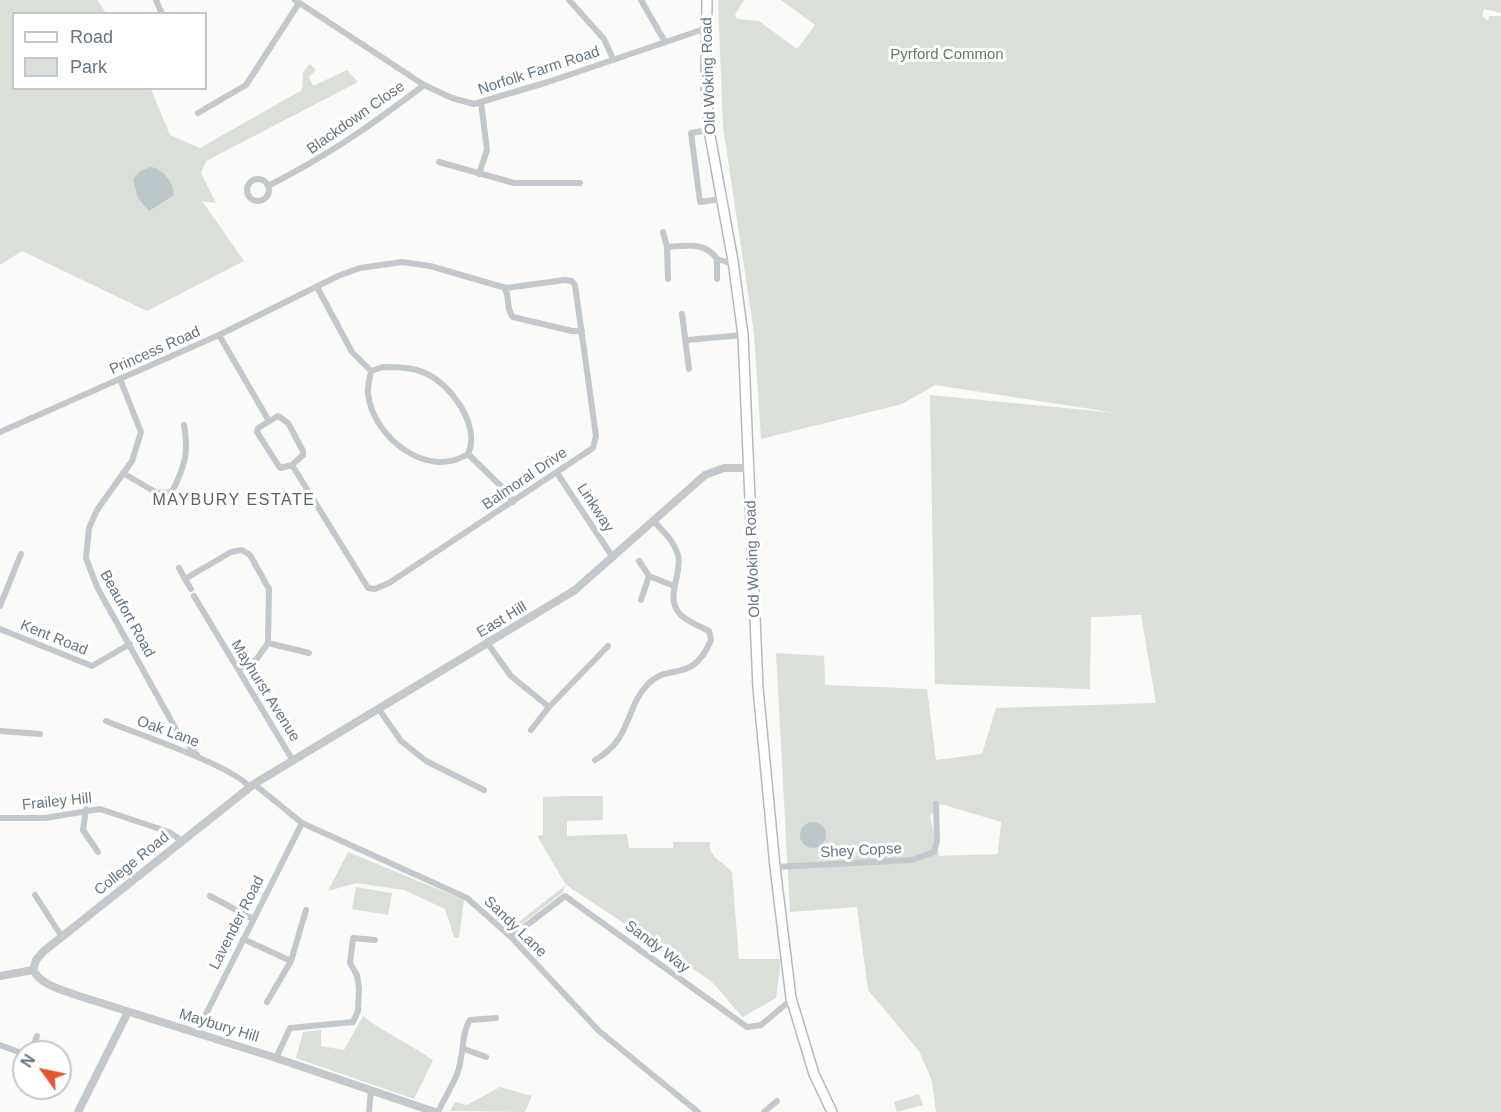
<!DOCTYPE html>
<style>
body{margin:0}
#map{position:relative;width:1501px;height:1112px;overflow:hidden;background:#fafaf8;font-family:Helvetica,sans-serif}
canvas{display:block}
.legend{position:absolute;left:12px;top:12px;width:195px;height:78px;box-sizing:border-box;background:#fff;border:2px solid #c1c8cd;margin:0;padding:8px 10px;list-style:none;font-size:18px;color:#657683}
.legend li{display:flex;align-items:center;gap:12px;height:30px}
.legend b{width:30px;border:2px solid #c1c8cd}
.north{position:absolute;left:12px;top:1040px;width:60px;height:60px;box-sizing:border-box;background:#fff;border:2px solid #c1c8cd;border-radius:50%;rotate:303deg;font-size:16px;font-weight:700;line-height:24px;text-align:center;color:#657683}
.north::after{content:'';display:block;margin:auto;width:21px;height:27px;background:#e4572e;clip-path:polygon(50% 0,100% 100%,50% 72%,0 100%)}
</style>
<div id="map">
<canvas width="1501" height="1112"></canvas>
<ul class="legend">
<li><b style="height:8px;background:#fff"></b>Road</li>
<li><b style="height:16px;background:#dadfd7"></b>Park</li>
</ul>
<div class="north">N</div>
</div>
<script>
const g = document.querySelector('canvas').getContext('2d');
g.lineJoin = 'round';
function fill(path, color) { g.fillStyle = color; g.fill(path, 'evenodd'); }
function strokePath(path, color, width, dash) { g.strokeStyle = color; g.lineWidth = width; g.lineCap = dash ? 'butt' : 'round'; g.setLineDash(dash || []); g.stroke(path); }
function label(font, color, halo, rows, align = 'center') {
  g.font = font + ' Helvetica,sans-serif'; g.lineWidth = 6; g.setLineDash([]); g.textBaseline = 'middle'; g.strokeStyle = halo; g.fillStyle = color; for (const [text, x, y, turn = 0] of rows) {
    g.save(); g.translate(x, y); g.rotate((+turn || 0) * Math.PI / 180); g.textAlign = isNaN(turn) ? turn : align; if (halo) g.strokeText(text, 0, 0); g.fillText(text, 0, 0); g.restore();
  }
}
fill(new Path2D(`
 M0,0h97l9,13 -92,1v74l137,1 19,46 30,13 102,-58 1,-18 7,-8 6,6 -7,7 4,9 34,-16 11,12 -152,79 -5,12 15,30 -14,-2 42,60 -97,50 -125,-60 -22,14z
 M718,0h26l-9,15 2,4 22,2 38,28 18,-24 -34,-25h720v13l-17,-4 -2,7 6,5 1,-5h12v1096h-565l-4,-31 -13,-30 -51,-61 -11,-83 -67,5 -14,-259 48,3 1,29 102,4 9,71 46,-6 14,-46 160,-5 -15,-88 -50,2 -1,72 -155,-5 -5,-289 187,18 -182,-28 -33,19 -141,35 -7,-106 -31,-206zM941,804l60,18 -3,32 -59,2 -9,-40z
 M566,796h37v24l-36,1v15l60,-2 2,14h44v-6h37c-1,17 13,19 22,30l7,87h42l-5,39 -33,19c-13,-12 -21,-27 -35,-38l-142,-94 -4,8 -48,37h-6l58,-45 -29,-49 6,-1v-38z
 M348,852l116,48 -5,38 -5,-1 -9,-28 -41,-19 -48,-7 -28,8z
 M356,887l36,6 -4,22 -36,-6z
 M363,1016c23,18 47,28 70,44l-19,39 -118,-41 7,-26 18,-2v16l23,4z
 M500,1087l32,9 -7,16 -75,-1 5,-9 12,3z
 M919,1094l4,11 -26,7 -3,-10z`), '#dadfd7');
fill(new Path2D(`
 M151,167c12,2 23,16 23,28l-25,16 -11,-13 -5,-19 7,-8z
 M800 835a13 13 0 1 1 26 0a13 13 0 1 1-26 0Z`), '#bbc7cb');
const secondary = new Path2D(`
 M707,0l-1,84 3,46 24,131 10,74 15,353 17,179 16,131 23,76 18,38`);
strokePath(secondary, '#b3babf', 12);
strokePath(new Path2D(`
 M156,0l6,14
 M295,0l129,85 28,13 22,6 74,-22 159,-54
 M569,0l35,39 9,20
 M641,0l24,42
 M198,113l48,-28 53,-82
 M709,130l-18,3 9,69 21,-3
 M439,162l75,21h66
 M479,174l8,-24 -6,-48
 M247 190a11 11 0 1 1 22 0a11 11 0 1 1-22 0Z
 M268,186c59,-30 104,-61 156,-101
 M663,232l4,15 1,32
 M667,247c19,-1 38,-6 50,12
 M717,259l10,3 6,-1
 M717,279v-20
 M317,287l35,65 19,19
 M504,288c7,9 1,20 9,29l59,14h10
 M682,314l7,55
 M219,335l50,86
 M687,340l56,-5
 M383,367c15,0 28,0 42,6 26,11 56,53 43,81 -41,26 -95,-17 -100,-60 -1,-7 2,-16 3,-23z
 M120,379l21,53 -9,29 -35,49 -8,18 -3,30 11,29 81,146 19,22
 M278,416l10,7 15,28v4l-11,10 -12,3 -23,-36 1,-4z
 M0,432l219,-97 119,-59 22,-8 42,-6 28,4 76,22 59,-8 7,1 3,4 21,151 -3,12 -204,135 -14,6 -7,-1 -76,-123
 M468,454l38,37 7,11
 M123,473l34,20 15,-1c13,-26 17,-39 12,-67
 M557,473l55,83
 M639,561l10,15 25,10
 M179,568l6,11
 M191,589l-6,-10 46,-27 11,-2 8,5 19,34 -1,54 -12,17 -17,9
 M194,596l98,163
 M641,600l8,-24
 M0,606l21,-52
 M0,629l92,37 38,-22
 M268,643l41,10
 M488,644l23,32 38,31 -18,23
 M549,707l59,-61
 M378,708l23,33 25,20 58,29
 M106,721c28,12 130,46 143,66
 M0,731l40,3
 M595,760c38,-22 29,-51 53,-76 21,-22 44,1 63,-44l-2,-9c-9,-5 -22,-9 -29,-17 -16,-17 3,-40 -2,-59 -4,-15 -16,-24 -25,-35
 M254,784l48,39 165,75 44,39 88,94 99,81
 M86,809l-3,21 15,22
 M0,818h45l55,-9 69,23 13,9
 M775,867l137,-7 22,-8 3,-11 -1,-37
 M35,895l27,42
 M210,896l43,23
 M511,937l54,-41 182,131 14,-2 30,-25
 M243,939l48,22 15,-51
 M267,1002l24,-41
 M196,1034l106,-211
 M0,1045l24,9
 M464,1049l22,8
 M31,1052l6,-16
 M276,1058l14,-30 63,-6 5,-11 1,-23 -2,-13 -7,-12 3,-25 22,2
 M369,1112l2,-22
 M438,1112c6,-13 14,-25 19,-38 7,-16 4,-42 13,-54l26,-2
 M764,1112l13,-11`), '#c3c8cc', 6);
strokePath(new Path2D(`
 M33,970l3,-10 8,-9 210,-167 321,-194 130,-115 19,-7h26
 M33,970c9,16 30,20 46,26l197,62 159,54
 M0,976l33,-6
 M78,1112l50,-100`), '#c3c8cc', 8);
strokePath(secondary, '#fff', 9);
label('15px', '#687a64', '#fff', [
 ["Pyrford Common",947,55]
]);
label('15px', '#657683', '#fff', [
 ["Norfolk Farm Road",539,71,-18],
 ["Old Woking Road",709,76,-92],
 ["Blackdown Close",356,118,-35],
 ["Princess Road",155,351,-24],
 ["Balmoral Drive",525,479,-34],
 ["Linkway",595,508,57],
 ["Old Woking Road",753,559,-92],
 ["Beaufort Road",127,614,61],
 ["East Hill",502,620,-31],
 ["Kent Road",54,638,22],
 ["Mayhurst Avenue",265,691,58],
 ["Oak Lane",168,732,20],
 ["Frailey Hill",57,802,-6],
 ["Shey Copse",861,851,-3],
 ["College Road",132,864,-39],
 ["Lavender Road",237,923,-63],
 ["Sandy Lane",515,927,44],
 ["Sandy Way",657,947,37],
 ["Maybury Hill",219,1026,17]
]);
g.letterSpacing = '1.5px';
label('16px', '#57646e', '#fff', [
 ["MAYBURY ESTATE",234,501]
]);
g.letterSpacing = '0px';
</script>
